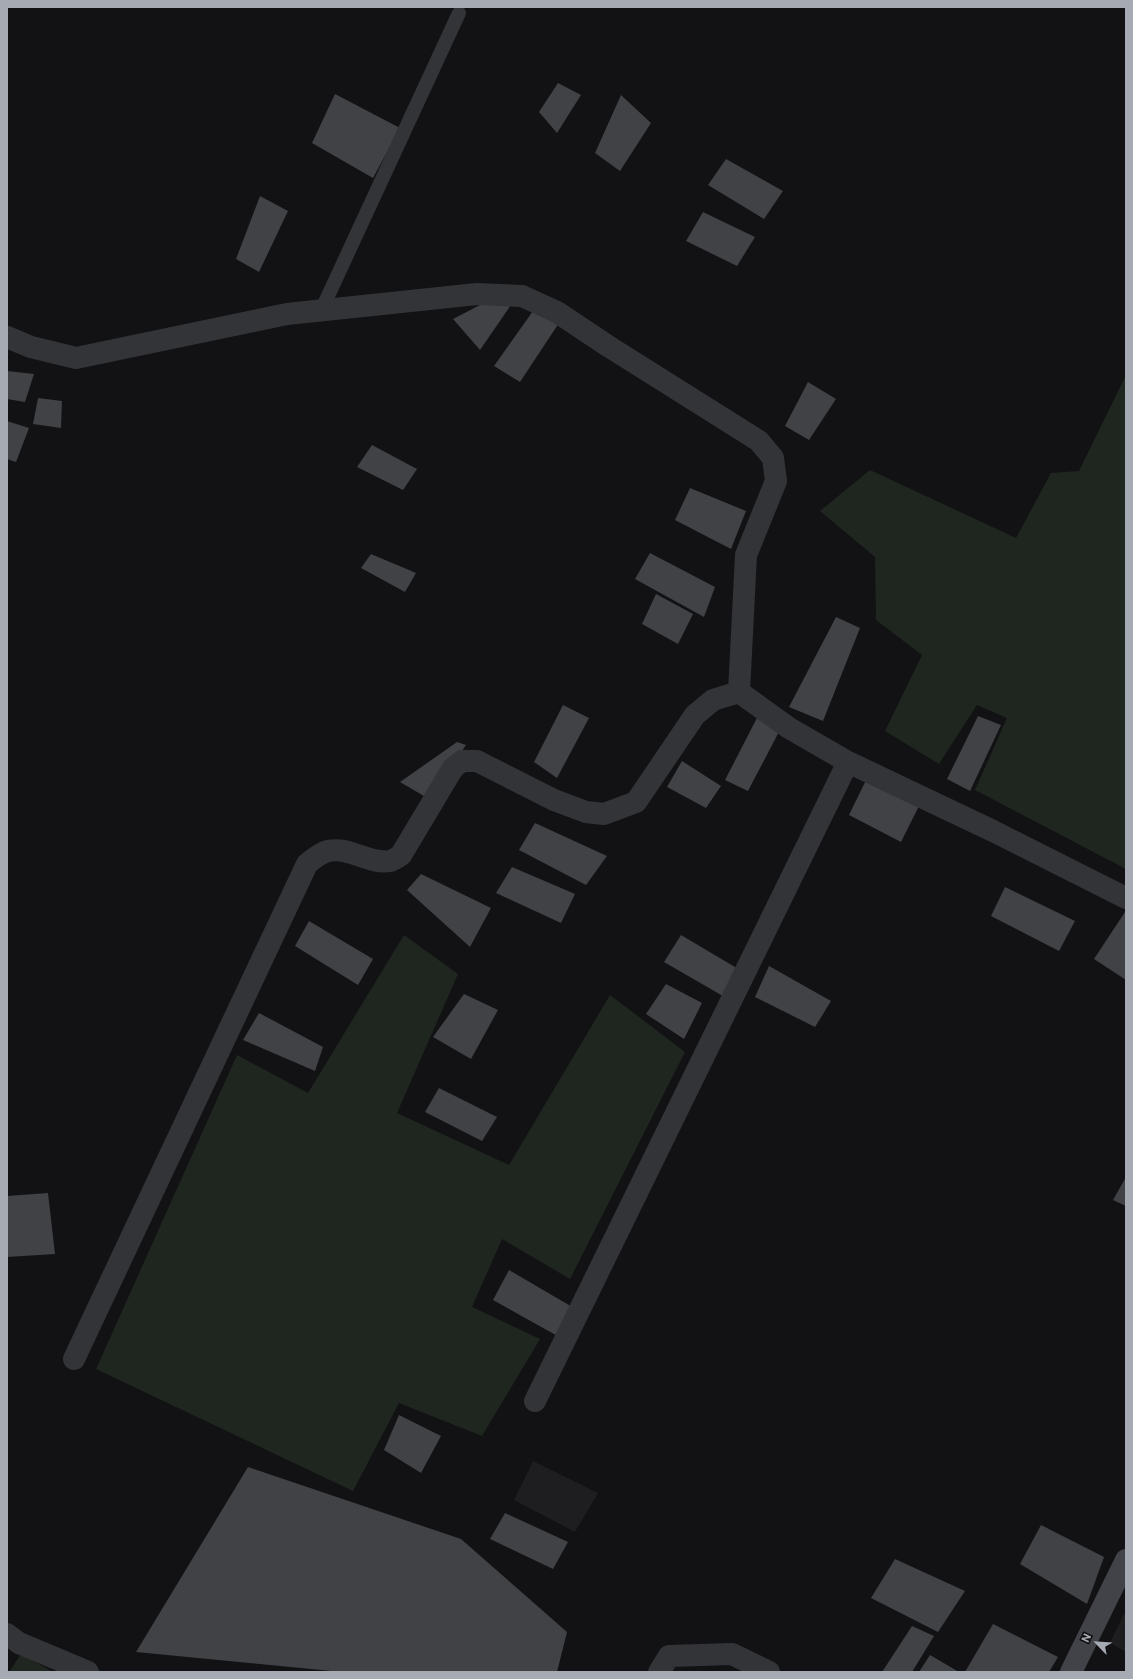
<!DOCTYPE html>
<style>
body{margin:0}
#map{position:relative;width:1133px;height:1679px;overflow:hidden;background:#121214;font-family:Commissioner,sans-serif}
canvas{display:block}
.frame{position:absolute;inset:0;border:8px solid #a5aab3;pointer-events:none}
.north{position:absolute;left:1077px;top:1623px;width:40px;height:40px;-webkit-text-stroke:3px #0d0d0e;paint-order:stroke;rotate:295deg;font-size:11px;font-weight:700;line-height:16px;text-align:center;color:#a5aab3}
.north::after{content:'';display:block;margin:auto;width:14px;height:18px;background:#a5aab3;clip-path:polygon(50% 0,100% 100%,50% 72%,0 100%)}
</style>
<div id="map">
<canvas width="1133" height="1679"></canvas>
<div class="frame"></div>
<div class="north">N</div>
</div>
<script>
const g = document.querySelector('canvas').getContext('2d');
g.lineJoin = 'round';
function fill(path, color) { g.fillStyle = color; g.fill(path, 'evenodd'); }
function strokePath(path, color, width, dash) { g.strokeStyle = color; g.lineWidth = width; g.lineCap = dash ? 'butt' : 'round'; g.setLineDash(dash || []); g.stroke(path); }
fill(new Path2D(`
 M533,1461l65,32 -23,39 -61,-32z
 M1124,1614l2,1v37l-16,-9z`), '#1e1e20');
fill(new Path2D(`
 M1126,375v494l-151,-79 32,-72 -30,-13 -38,59 -54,-33 37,-76 -46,-35 -1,-63 -55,-46 50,-41 146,68 35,-65 28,-2z
 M404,935l54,39 -61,139 112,52 101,-170 75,57 -115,227 -68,-40 -30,68 68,32 -58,97 -83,-33 -46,88 -257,-122 141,-314 71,38z
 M21,1654l32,18h-44z`), '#1f261f');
fill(new Path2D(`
 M558,83l23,12 -24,38 -18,-21z
 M335,94l65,34 -27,50 -61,-35z
 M621,95l30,28 -31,48 -25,-18z
 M726,159l57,32 -19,28 -56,-34z
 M260,196l28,15 -29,61 -23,-13z
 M703,212l52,25 -18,29 -51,-25z
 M506,299l7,3 -33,48 -27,-31 27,-14z
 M533,311l26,12 -39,59 -26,-16z
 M7,371l27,3 -9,28 -18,-3z
 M808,382l28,17 -27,41 -24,-14z
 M38,398l24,3 -1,27 -28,-4z
 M7,421l22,7 -13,34 -9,-3z
 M372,445l45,24 -14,21 -46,-23z
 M690,488l56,23 -15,38 -56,-29z
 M650,553l65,34 -11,30 -69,-38z
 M371,554l45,19 -11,19 -44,-24z
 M656,594l37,20 -15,30 -36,-20z
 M836,617l24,11 -37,93 -34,-14z
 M563,705l26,13 -32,60 -23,-16z
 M759,714l23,12 -34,65 -23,-11z
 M978,716l23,9 -31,66 -23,-12z
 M457,742l9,3 -37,54 -29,-17z
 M682,761l39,25 -15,22 -39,-21z
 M869,774l53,26 -21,42 -52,-27z
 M535,823l72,33 -21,29 -67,-35z
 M512,867l63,27 -14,29 -65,-30z
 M421,874l70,34 -21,39 -63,-57z
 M1005,887l70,34 -16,30 -68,-35z
 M1125,912h1v68l-32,-21z
 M309,921l64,38 -15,26 -63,-39z
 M681,935l59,35 -12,29 -64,-37z
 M769,966l62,35 -16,26 -60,-30z
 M666,984l36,19 -18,36 -38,-25z
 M464,994l34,16 -27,49 -38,-22z
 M259,1013l64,34 -8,24 -72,-31z
 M439,1088l58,29 -15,24 -57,-29z
 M1126,1177v29l-13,-6z
 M48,1193l7,61 -48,3v-61z
 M509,1270l65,38 -13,30 -68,-38z
 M399,1415l42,21 -20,37 -37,-23z
 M248,1467l213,72 106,93 -10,40h-215l-206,-20z
 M505,1513l63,29 -15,27 -63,-30z
 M1041,1525l63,32 -17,47 -67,-40z
 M895,1559l70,32 -27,41 -67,-34z
 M993,1624l65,33 -9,15h-84z
 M912,1626l22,10 -22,36h-30z
 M930,1655l29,17h-40z`), '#414246');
strokePath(new Path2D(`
 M321,311l138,-298`), '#333438', 14);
strokePath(new Path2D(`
 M7,337l24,10 45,11 211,-44 190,-20 45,2 35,16 51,34 151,95 14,17 3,23 -30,74 -7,137
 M74,1359l233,-495c6,-5 13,-11 21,-13 21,-5 42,14 62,10 4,-1 8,-4 11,-6l52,-87 9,-7h15l77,39 32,12 18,2 32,-12 59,-87 18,-15 26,-8 50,36 59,34 145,69 133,67
 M535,1401l313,-639
 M7,1634l12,9 69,29
 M659,1672l10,-16 63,-2 37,18`), '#333438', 22);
strokePath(new Path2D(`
 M1071,1672l55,-112`), '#424348', 22);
</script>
